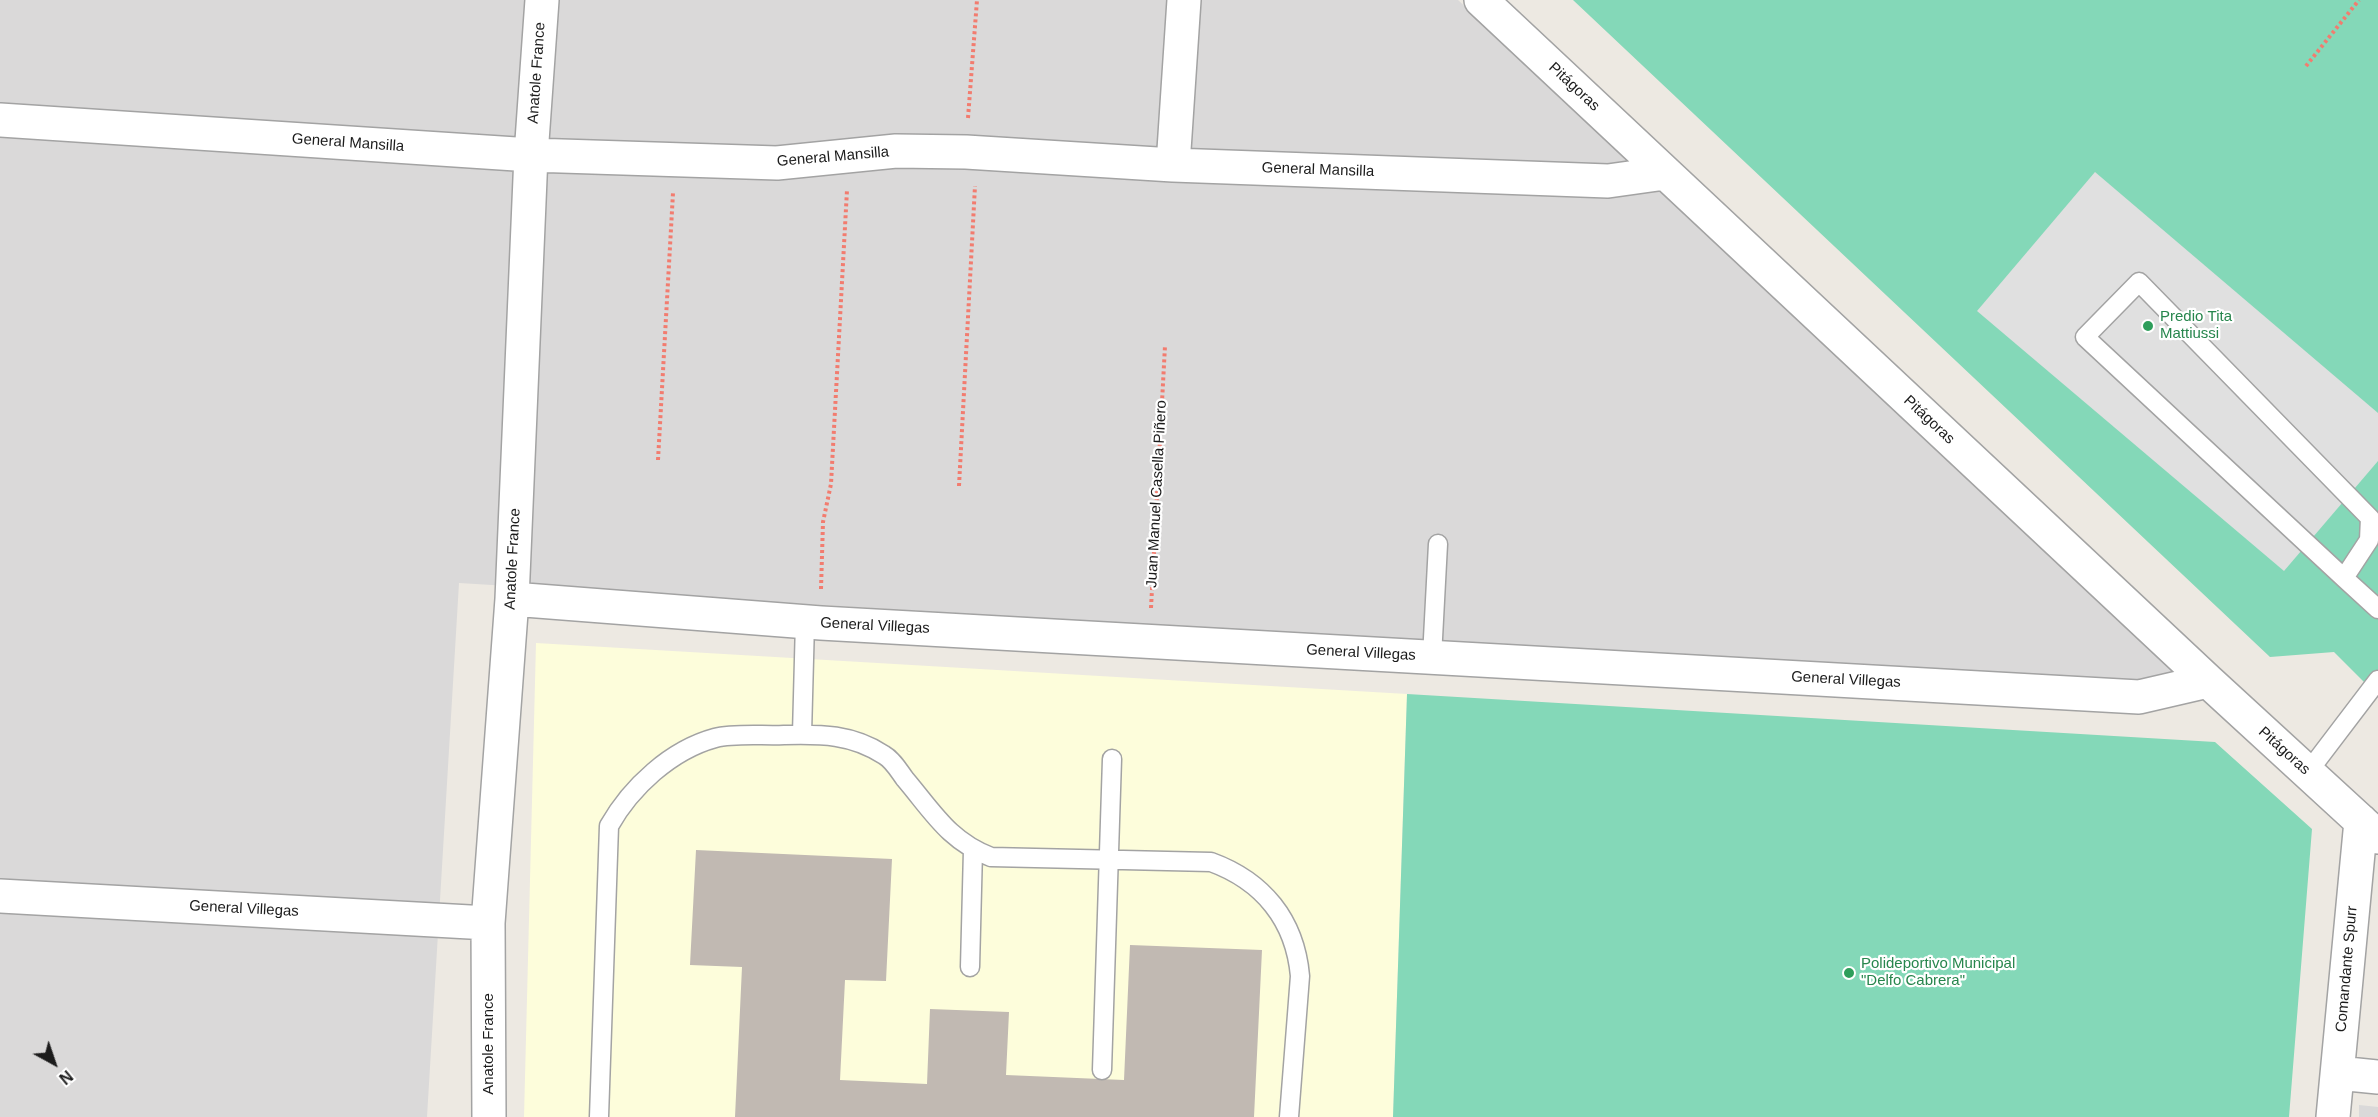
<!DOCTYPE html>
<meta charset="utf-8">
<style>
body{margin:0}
#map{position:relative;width:2378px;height:1117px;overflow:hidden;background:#ede9e2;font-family:Arial,sans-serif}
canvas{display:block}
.north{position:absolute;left:24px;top:1033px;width:60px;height:60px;-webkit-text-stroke:4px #fff;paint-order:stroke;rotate:140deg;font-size:16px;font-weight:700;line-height:24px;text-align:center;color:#1c1c1c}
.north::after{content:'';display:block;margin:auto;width:21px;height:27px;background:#1c1c1c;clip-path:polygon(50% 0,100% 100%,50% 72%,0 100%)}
</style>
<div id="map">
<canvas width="2378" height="1117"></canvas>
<div class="north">N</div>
</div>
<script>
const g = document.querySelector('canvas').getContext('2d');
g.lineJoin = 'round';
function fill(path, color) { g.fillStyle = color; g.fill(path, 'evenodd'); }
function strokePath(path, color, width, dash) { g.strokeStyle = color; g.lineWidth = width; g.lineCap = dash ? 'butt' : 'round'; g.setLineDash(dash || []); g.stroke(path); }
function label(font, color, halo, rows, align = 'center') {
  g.font = font + ' Arial,sans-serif'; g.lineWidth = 4.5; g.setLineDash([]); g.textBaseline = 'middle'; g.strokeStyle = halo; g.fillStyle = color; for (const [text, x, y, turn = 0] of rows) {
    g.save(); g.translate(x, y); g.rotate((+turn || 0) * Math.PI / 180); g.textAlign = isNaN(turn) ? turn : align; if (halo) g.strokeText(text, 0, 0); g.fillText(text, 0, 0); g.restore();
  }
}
fill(new Path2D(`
 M0,0h1458l737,688 -1736,-105 -32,534h-427z
 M2359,1105l19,2v10h-19z`), '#dad9d9');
fill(new Path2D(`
 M536,643l871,51 -14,423h-869z`), '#fdfddb');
fill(new Path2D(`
 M1573,0h805v696l-44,-44 -64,5z
 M1407,694l808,48 97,87 -23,288h-896z`), '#84d8b8');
fill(new Path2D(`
 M2095,172l283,241v48l-94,110 -307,-260z`), '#e0e0e0');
fill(new Path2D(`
 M696,850l196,9 -6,122 -41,-1 -5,100 87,4 3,-75 79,3 -3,63 118,5 6,-135 132,5 -8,167h-519l7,-150 -52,-2z`), '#c1b9b2');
const service = new Path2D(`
 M2344,578l25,-38 1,-22 -231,-236 -54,55 259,241 34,31
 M1432,657l6,-113
 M802,734l3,-112
 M2308,772l70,-92
 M970,967l3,-117
 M1102,1070l10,-311
 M599,1117l10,-291c22,-39 62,-76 106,-88 19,-5 49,-2 69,-3 37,-1 68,-1 100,20 9,5 15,16 21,24 28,33 44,62 86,78l220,5c52,19 84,58 89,114l-11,141`);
const minor = new Path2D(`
 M1481,0l727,681 170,156
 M0,120l531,35 246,8 119,-12 70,1 207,13 435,16 57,-8
 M1173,165l11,-165
 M512,599l309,24 1318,74 69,-16
 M0,896l488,27
 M2338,1073l40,4
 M489,1117l-1,-194 24,-324 19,-444 11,-155
 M2333,1117l28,-296`);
strokePath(service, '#a3a3a3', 21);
strokePath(minor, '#a3a3a3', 36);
strokePath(new Path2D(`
 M2306,66l53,-66
 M968,118l9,-118
 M658,460l15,-267
 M959,486l16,-300
 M821,589l2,-67 8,-38 16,-294
 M1151,608l14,-262`), '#f27c6f', 4, [3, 3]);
strokePath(service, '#fff', 18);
strokePath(minor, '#fff', 33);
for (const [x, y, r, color] of [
 [2148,326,6,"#2e9e5b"],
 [1849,973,6,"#2e9e5b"]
]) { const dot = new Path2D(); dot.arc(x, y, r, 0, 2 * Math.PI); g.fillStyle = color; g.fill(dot); strokePath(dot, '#fff', 2); }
label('15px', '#1c1c1c', '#fff', [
 ["Anatole France",537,73,-86],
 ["Pitágoras",1574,87,43],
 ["General Mansilla",348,143,4],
 ["General Mansilla",833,157,-5],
 ["General Mansilla",1318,170,2],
 ["Pitágoras",1929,420,43],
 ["Juan Manuel Casella Piñero",1157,494,-87],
 ["Anatole France",513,559,-87],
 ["General Villegas",875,626,3],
 ["General Villegas",1361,653,3],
 ["General Villegas",1846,680,3],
 ["Pitágoras",2284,751,42],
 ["General Villegas",244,909,3],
 ["Comandante Spurr",2347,969,-85],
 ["Anatole France",489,1044,-90]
]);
label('15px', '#27864d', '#fff', [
 ["Predio Tita",2160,317],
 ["Mattiussi",2160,334],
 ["Polideportivo Municipal",1861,964],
 ["\"Delfo Cabrera\"",1861,981]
], 'left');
</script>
